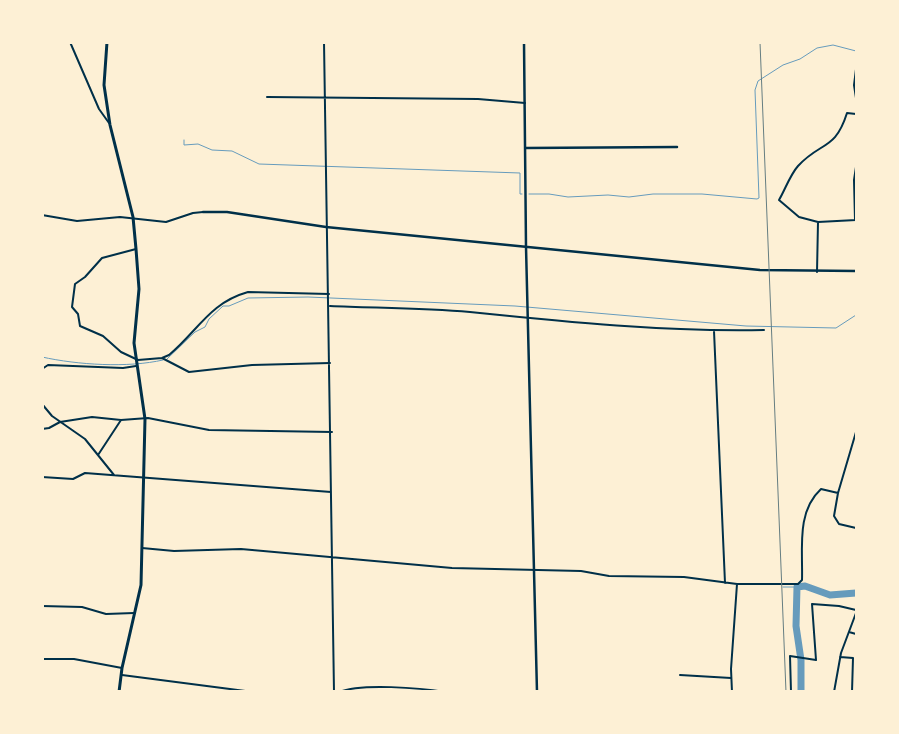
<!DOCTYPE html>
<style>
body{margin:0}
#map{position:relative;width:899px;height:734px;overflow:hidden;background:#fdf0d5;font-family:"Open Sans",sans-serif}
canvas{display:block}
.frame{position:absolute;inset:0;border:44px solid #fdf0d5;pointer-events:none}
</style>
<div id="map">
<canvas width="899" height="734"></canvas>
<div class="frame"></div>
</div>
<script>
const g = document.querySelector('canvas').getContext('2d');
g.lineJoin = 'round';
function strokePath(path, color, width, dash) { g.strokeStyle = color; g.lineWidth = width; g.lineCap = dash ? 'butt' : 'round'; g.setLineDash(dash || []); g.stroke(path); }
strokePath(new Path2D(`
 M184,140v5l14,-1 14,6 20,1 27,13 261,9v21h2
 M529,194h20l19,3 40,-2 21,2 24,-3h49l55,5 2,-1 -4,-108 3,-9 25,-16 17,-6 17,-11 16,-3 23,6
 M42,357c36,8 86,11 121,3
 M167,359l28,-27 10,-5 4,-8 14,-13h6l19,-8 60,-1 207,9 231,20 90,2 20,-13
 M783,587h14`), '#669bbc', 1);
strokePath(new Path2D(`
 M801,692v-32l-5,-34 1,-39 8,-1 25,9 26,-2`), '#669bbc', 7);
strokePath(new Path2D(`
 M70,42l29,67 10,14
 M324,42l10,650
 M856,69l-2,16 2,13
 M267,97l211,2 47,4
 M42,215l35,6 43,-4 46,5 27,-9 10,-1
 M855,220l-1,-40 2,-13
 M818,222l-19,-5 -20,-17c6,-10 11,-25 19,-34 23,-25 37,-15 49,-53l9,1
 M136,249l-34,9 -17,19 -10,7 -3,23 6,7 2,12 23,10 18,16 17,8 24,-2 7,-3c29,-24 40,-52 79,-63l81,2
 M817,272l1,-50 38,-2
 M330,306c46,2 93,2 140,6 97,10 196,20 294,18
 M714,331l11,252
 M162,358l27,14 63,-7 78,-2
 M42,369l6,-4 75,3 13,-2
 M42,404l10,12 33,23 29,36
 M42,429l7,-1 11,-6 32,-5 29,3 27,-2 61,12 123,2
 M856,432l-18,61 -4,23 5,8 17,4
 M98,455l23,-35
 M42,477l31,2 12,-6 246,19
 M142,548l32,3 67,-2 211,19 129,3 28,5 75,1 53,7h61l4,-4c1,-31 -6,-68 19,-91l17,4
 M42,606l40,1 24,7 28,-1
 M849,632l7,2
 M840,657l13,1 -1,34
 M42,659h32l48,9
 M122,675l131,17
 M680,675l51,3
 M339,692c22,-9 82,-4 106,0
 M732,692l-1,-23 6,-85
 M791,692l-1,-36 26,4 -4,-56 27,2 17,4
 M834,692l7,-39 15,-40`), '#003049', 2);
strokePath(new Path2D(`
 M524,42l2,205 11,445
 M525,148l152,-1
 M203,212h24l99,15 434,43 96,1`), '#003049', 2.5);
strokePath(new Path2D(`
 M107,42l-3,43 6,40 23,92 3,32 3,40 -5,54 11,76 -4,166 -19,83 -3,24`), '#003049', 3);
strokePath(new Path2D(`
 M760,42l26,650`), '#657d81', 1);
</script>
